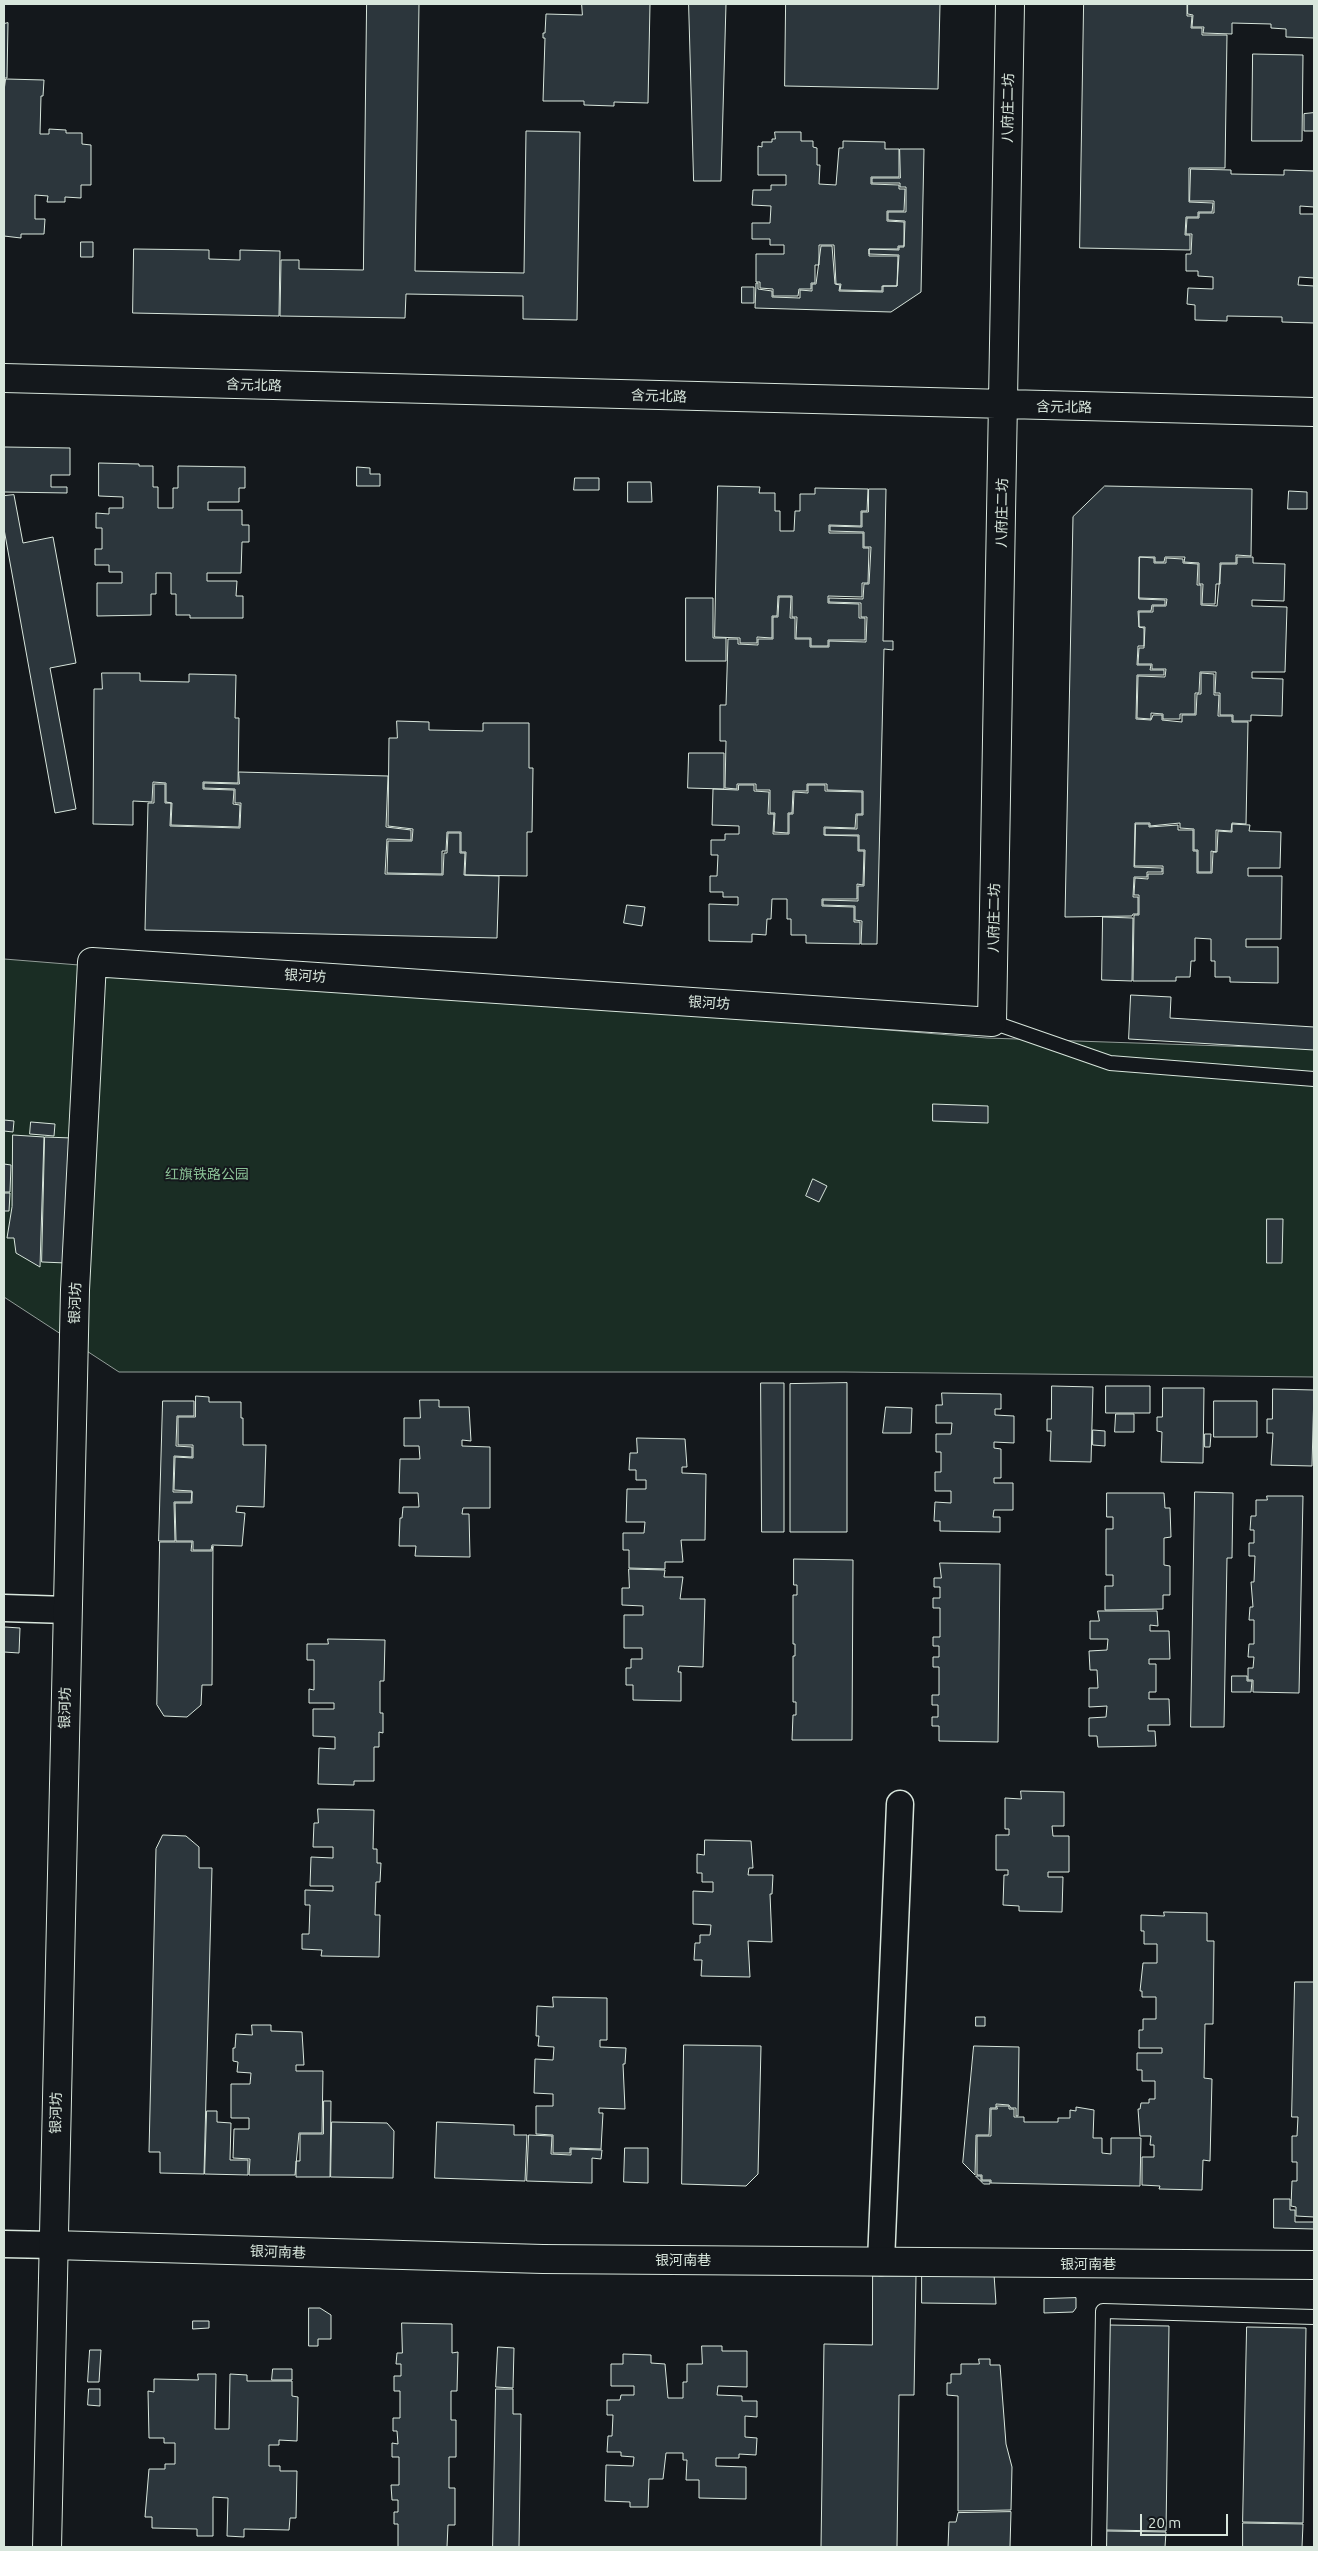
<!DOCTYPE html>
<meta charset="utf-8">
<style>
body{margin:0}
#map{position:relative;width:1318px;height:2551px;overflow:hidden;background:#14181c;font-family:Ubuntu,sans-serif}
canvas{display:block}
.frame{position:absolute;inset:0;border:5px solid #d8e6dc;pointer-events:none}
.scale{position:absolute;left:1140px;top:2514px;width:88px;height:22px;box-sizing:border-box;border:2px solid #d8e6dc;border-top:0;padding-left:6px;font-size:15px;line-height:18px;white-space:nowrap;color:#d8e6dc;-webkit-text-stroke:4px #14181c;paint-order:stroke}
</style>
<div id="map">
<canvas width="1318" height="2551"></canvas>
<div class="frame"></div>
<div class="scale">20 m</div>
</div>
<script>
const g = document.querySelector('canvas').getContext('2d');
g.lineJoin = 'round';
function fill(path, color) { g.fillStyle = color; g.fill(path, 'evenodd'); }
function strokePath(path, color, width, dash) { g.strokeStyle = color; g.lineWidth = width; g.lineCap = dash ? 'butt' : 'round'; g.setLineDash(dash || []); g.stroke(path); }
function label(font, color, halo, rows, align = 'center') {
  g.font = font + ' Ubuntu,"Noto Sans SC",sans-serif'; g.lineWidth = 4; g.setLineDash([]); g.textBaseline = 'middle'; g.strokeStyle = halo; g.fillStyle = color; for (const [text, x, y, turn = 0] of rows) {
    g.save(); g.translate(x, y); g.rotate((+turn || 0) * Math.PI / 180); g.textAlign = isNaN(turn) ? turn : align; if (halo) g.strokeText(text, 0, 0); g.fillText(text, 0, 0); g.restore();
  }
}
const green = new Path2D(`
 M4,959l983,79 327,11v328l-469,-5h-726l-115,-75z`);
fill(green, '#1a2d24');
strokePath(green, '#939e99', 1);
const building = new Path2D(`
 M367,4h52l-4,267 109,2 2,-142 54,1 -3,188 -54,-1v-23l-117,-2 -1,24 -125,-2 1,-56h18v9l64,1z
 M582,4h68l-2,99 -34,-1v4l-30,-1v-4h-41l2,-63h-2v-5h2l1,-19 36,1z
 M689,4h37l-5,177h-27z
 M786,4h154l-2,85 -153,-3z
 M1084,4h103v12h5l-1,12h11v7h25l-2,133h-36v34l24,1 -1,9h-14v5h-12l-1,18h5v15l-110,-2z
 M1188,4h126v34l-28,-1v-8l-15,-1v-4l-39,-1v11l-29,-1 1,-6h-12l1,-12 -5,-1z
 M8,23l-1,55h-3v12v-66z
 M1253,54l50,1 -1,86h-50z
 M6,79l38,1 -1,16h-2l-1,38h9v-5l17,1v3h16v11l9,1v40h-10v13l-16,-1v5h-18l1,-6 -13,-1v24h10l-1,15h-23v4l-17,-2v-145z
 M1314,113v18h-10v-17z
 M775,132h26v9h12v6l4,1v17h3l-1,19 17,1 3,-37h4v-7l42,1v7h14v28h-28v7l28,1v4h6l-1,22h-17v10l17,1v24h-6v3h-29v7h29l-1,30h-15v5l-42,-1 1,-6h-5l-2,-39h-15v20h-4v18h-4v6h-12l-1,7h-25v-7l-13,-1v-6h-4v-28h28v-9h-14v-6h-18v-16h18l1,-17 -19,-1 1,-15h18v-5h15v-10h-28v-29l4,1v-5h10v-3h3z
 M900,149h24l-3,143 -30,20 -136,-4 1,-25h2v6l14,2v6l28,1v-8l12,1v-7h4l5,-38h11l3,38 5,1 -1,6 44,1v-6h14l2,-31 -30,-1v-5l30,1v-3h5l1,-26 -17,-1v-8h18v-25h-6v-4h-28v-5h28z
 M1191,169l40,1v4l53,1v-5l30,1v36l-14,-1v8h14v64l-15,-1 -1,8 16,1v37l-32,-1v-5l-55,-1v5l-32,-1v-15l-8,-1 1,-16 25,1v-12l-15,-1v-5h-12v-17h5l1,-20h-6l1,-16h12v-5h15v-12h-24z
 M81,242h12v15h-12z
 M134,249l75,1v9l31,1v-10l40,1 -1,65 -146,-3z
 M742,287h12v16h-12z
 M4,447l66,1v27h-19v12h16v6l-63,-1z
 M99,463l40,1v2h14v21h5v21h15v-20h5v-22l67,1v21h-6v14h-31v8h34v15h7v17h-7l-1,31h-34v8h30l-1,15h7v22h-53v-3h-14v-21h-5v-21h-15v21h-5v21l-54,1v-33h25v-11h-13v-7h-14v-16h7v-21h-6v-15l13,1v-6h14v-11l-24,-1z
 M357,467l13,1v6h10v12h-23z
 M575,478h24v12h-25z
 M628,482h23l1,20h-24z
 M718,486l42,1 -1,6h16v18h5v20h14l1,-20h5v-17h15v-6l53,1 -1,22h-6v15l-32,-1v8h34v15h6l-1,35h-6v14l-34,-1v7l31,1v14h6v22h-37v6h-17v-8h-15l1,-21h-5v-21h-14l-1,20h-5v22l-15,-1v6h-17v-5l-25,-1z
 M1105,486l147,3 -1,67 -15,-1v8h-16v21h-4l-1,20h-13l1,-20h-4v-21l-15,-1 1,-5h-20l-1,5h-9v-5h-16v42l26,1v5h-13l-1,6h-13l1,16 5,1v18h-6l-1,19h14l-1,5h14v5h-27l-1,44 15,1 2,-5h9v5l20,2v-7h14l1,-21h4v-21l13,1v21h5l-1,21h14v6h16l-2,102 -14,-1 -1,8 -15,-1v22l-5,-1v21h-13v-22h-4v-21l-14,-1v-5l-30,3v-3h-15l-1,44 28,1v4h-15v5h-13l-1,20h5v17h-5l-1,2 -67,1 8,-400z
 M869,489h17l-3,152h10v9l-9,-1 -7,295h-16l1,-23 -7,-1v-14l-32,-1v-5l35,1v-15h6l1,-36h-6v-15h-34v-7l32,1v-14h6v-24l-36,-1v-6h-20v7h-14l-1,22h-4v20l-14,-1 1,-19h-5v-23h-14v-6h-19v5l-12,-1 1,-47h-6v-36h6l2,-66h10v5l20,1v-6h15v-22h5l1,-20h12l-1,21h5v21h15v8h19v-6l37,1 1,-25h-6v-14l-32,-1v-4l34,1 1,-15h5l2,-37h-7v-15l-34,-1v-5l32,1v-15h6z
 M1289,491l18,1v17h-19z
 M14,495l9,48 30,-6 23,126 -26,5 26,141 -21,4 -51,-284v-33z
 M1140,557l14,1v5h12v-5l17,1v4l15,1 -1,21h4v20l16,1 4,-42h16v-7h16v6l32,1 -1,37 -32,-1v6l35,1 -2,65h-33v6l31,1 -1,37 -31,-1v6h-18v-6h-13v-22h-5l1,-21h-16l-1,21h-4v21h-15v5h-17v-5l-12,-1v6l-14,-1 1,-42 27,1 1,-8h-14v-5h-14l1,-16h5l1,-21h-6v-15h14v-6h13l1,-7 -28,-1z
 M686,598h27v40h13v23h-40z
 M102,673h38v8l49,1v-8l47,1 -1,43h4l-1,65 -35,-1v7l31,1 -1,14 7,1 -1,22 -68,-2 1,-22 -6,-1v-19l-13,-1 -1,20 -19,-1v24l-40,-1 1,-135h8z
 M397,721l32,1v8l54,1v-8h46v45h4l-1,64h-5v44l-62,-1 1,-23h-5v-20h-14l-1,19h-4v23l-55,-1 1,-32h24l1,-12 -25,-3 1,-88h8z
 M689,753h35v36l-36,-1z
 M239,772l149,4 -2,51 25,3v10l-24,-1 -2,35 58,1 1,-22h3l1,-20h12v20h5l-1,22 35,1 -2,62 -352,-8 3,-127h6v-19h11v19h6l-1,23 70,2 1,-25h-6v-14l-31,-1v-5l35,1z
 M739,785h15v6l15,1 -1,22h6l-1,20h16v-20h4l1,-22 14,1v-8h17v6l37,1v22h-6l-1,14 -31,-1v8l34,1v15h6l-1,34 -6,-1v15h-35v7l32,1v15h6v22l-54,-1v-8h-15v-16h-4v-20h-15l-1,20h-4l-1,16 -14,-1v8l-43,-1v-37l29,1v-8h-15v-5h-13v-16h7l1,-21h-7v-15h14v-6h14v-8l-27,-1 1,-36 25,1z
 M1136,824h13v3l29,-2v5h15v21h4v22h15l1,-21h4l1,-21 14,1v-8l18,1 -1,6 32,1 -1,36h-32v8h34l-1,63h-35v8h32v36l-48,-1v-5h-15v-16h-4v-22l-16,-1v23h-4l-1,16h-14v4h-43l1,-66h5v-20h-5l1,-17 13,1v-5h15v-8h-28z
 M627,905l18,2 -3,19 -18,-3z
 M1103,917l30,1 -1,63 -30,-1z
 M1131,995l40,2 -1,21 144,9v23l-185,-11z
 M933,1104l55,2v17l-55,-2z
 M4,1120l10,1 -1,11 -9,-1z
 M31,1122l24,2 -1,12 -24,-2z
 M13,1135l31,2 -4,130 -24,-14 -2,-15h-7l5,-31z
 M45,1137l27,1 -6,125 -24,-1z
 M4,1164l7,1 -1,27h-6z
 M813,1179l14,7 -8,16 -13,-6z
 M4,1193h6l-1,18h-5z
 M1267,1219h16l-1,44h-15z
 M761,1383h23v149h-22z
 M847,1383v149h-57v-148z
 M1052,1386l41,1 -2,75 -41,-1 1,-30h-4v-12h4z
 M1106,1386h44v27h-44z
 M1163,1388h41l-1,75 -42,-1 1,-30 -5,-1v-14h5z
 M1273,1389l41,1 -2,76 -41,-1 2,-32h-6v-14h5z
 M942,1393l59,1v15h-6v6l19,1v27l-20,-1v6l7,1v29h-7v5h19v27h-19l-1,7h7v15l-60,-1v-10h-6l1,-19 16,1v-12h-16v-19h6v-20h-5v-18h15l1,-11h-16v-18h6z
 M196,1396l13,1v5h32v16h2v27h23l-2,62 -27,-1 -1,6 9,1 -3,33 -30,-1 -1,5h-18v-9h-17l-1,-38h17v-12l-18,-1 1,-33 18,1v-13h-15v-28h17z
 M420,1400h19v7h30l2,34 -9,-1v6l28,1v61h-27l-1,6h7l1,43 -55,-1 1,-10h-17l1,-28h2l1,-11h16l-1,-14h-19l1,-34h20l-1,-13h-15v-28h16z
 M163,1401h31v15h-17l-1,30 16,1v10l-18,-1 -1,36h19l-1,10h-17l1,39h-16z
 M1214,1401h43v36h-43z
 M886,1407l26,1 -1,25h-28z
 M1116,1414h18v18h-19z
 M1093,1430l12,1v15l-12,-1z
 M1205,1434h6l-1,13h-5z
 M637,1438l48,1 2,28h-5v6l24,1 -1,66h-24l2,22h-18v7l-36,-1v-18h-6v-17h21l1,-11h-19l1,-33h19v-9h-10v-10h-7l1,-17h7z
 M1195,1492l38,1 -1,65h-5l-3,169h-33z
 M1107,1493h57l1,15h5l1,29 -7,1v27l6,1v29h-7v14l-58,1v-24h8v-11h-7v-46h7v-12h-6z
 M1267,1496h36l-4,197 -46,-1v-12h-5v-12h5l1,-11h-6l1,-13h5v-24h-5l1,-13h3l-2,-25h3l1,-26h-6v-13h5v-13h-4l1,-14h5v-16h11z
 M160,1542h32l-1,9h21l1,-5 -1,139h-10l-1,20 -14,12 -23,-1 -7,-11z
 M794,1559l59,1 -1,180h-60l1,-25h3v-13h-3v-46h2v-12h-2v-49h4v-10h-3z
 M940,1563l60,1 -2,178 -59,-1v-15h-7v-9h6v-12h-6v-10h7v-28h-6v-10h6v-11h-6v-9h7v-29h-7v-10h7v-11h-6v-9h7z
 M629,1569l36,1 -1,7h19l-3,22h25l-2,68 -24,-1 -1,6h3v29l-48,-1v-15h-7v-17h5v-9h11v-11h-18v-33h19v-9l-21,-1v-17h7z
 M1098,1611h59l1,15 -8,-1v6h19l1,28h-21v5h7v28h-7v7h20l1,26h-22v6h7l1,15 -58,1 -1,-11h-8v-18l17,-1 1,-11 -18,1v-19h9l-1,-18h-7l-1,-19 18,-1 1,-11h-18v-18h9z
 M5,1627l15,1 -1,25 -15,-1z
 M328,1639l57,1 -1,41h-4v32h3v20l-4,-1v15h-5v34h-20v4l-36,-1 1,-36 16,1v-12l-22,-1v-27h21v-6h-25v-14l5,1v-30h-7v-16h21z
 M1232,1676h15v5h5l-1,11h-19z
 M1021,1791l43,1v34h-12l1,10h16v36h-21v5h15l-1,35 -43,-1v-5l-16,-1 1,-30h4v-5h-12v-35h13v-6h-4v-31l16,1z
 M318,1809l56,1 -1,39h4v14h4l-1,19h-4l-1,33h5l-1,42 -58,-1 1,-6 -20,-1v-15h7l1,-29h-5v-15l28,1v-5h-23l1,-29 22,1v-11h-20l1,-24h4z
 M163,1835l23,1 13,11v21h13l-8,306 -44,-1v-21h-11l7,-303z
 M705,1840l46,1 2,27h-4l-1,7h25l-1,19h-2l2,48 -24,-1 2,36 -49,-1 1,-16h-8l1,-17h5v-8h10l1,-10 -18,-1v-33l20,1v-10h-11v-9h-5v-19l7,1z
 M1164,1912l43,1v28h7l-1,83h-8l-1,54 8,1 -2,82 -7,-1 -1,30 -43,-1 1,-3 -18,-1v-28h12v-12h-4l1,-9h-11l-2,-27h2l1,-6h8v-4h6v-18h-13v-11h-5v-17h25v-5h-23v-18h4v-11h13v-22h-14v-6h-2l3,-28h14v-19h-13v-13h-3v-16l23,1z
 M1295,1982h19v235l-18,-1v-9l-5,-1 1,-25h5v-19h-5v-26h5l1,-19h-6z
 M553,1997l54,1v42h-7v7l26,1 -1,16h-2l2,45 -26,-1v5h4l-2,36 -31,-1v5h-17v-18l-17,-1v-28h17v-12l-19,-1 1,-34 18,1 1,-13 -16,-1 1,-10h-3l1,-30 16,1z
 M976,2017h9v9h-9z
 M252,2025h19v6l31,1 2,33h-8v6h27l-1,62h-23l-4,42h-46l1,-16 -17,-1 1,-29h15v-11h-18v-34h19l1,-11 -14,-1 1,-10 -5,-1v-13h2l1,-14 16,1z
 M684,2045l77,1 -3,128 -12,12 -64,-2z
 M974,2046l45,1 -1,69h-2v-8h-5l-2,-3 -13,-1v4h-6l-1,27h-13l-1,40 -12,-12z
 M324,2101h7l-1,76h-34v-16h4v-27h23z
 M997,2106h12v3h5v8h10v5h34v-4h12v-8l6,1v-4l18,3 -1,28h9v15l9,1v-16h30l-1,48 -149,-3v-3h-9v-5h-5v-39h14v-27h6z
 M207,2111h10v11l14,1 -1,37h18v15l-43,-1z
 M332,2122l55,1 7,8 -1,47 -62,-1z
 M437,2122l77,3v10h13l-2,46 -90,-3z
 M529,2135l23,1 -1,18 20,1v-6l31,1 -1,9 -9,-1v25l-65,-2z
 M625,2148h23v35l-24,-1z
 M976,2176h5v5h9v3h-6z
 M1274,2199h16v11h5v12h19v7l-40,-1z
 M922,2274h72l2,30 -74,-1z
 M873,2276h43l-2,119h-15l-2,152h-76l3,-203 48,1z
 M1076,2298v10l-3,4 -29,1v-14z
 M309,2308h11l11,7v24h-13v7h-9z
 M193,2321h16v7l-16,1z
 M402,2323l50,1v29l6,-1 -1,39h-6v29h5v37h-7v31h6v37h-7l-1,22h-49v-23h-4v-12h4v-12h-6l-1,-15h8v-28h-7v-14l6,1 -1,-13h-4v-13h7v-27h-6v-15h7v-12h-5l1,-11h5z
 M1109,2325l60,1 -3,205 -60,-1z
 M1247,2327l59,1 -3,195 -60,-1z
 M702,2346h20v5h25v36l-29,-1 -1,9 25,1v5h15v16l-12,-1v21l12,1 -1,17 -17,-1v4h-23v8l30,1v32l-47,-1v-18h-13l1,-20h-4v-7h-17l-3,26h-14l-1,28h-18v-5l-25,-1 1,-36 27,1 1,-9 -13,-1v-4h-14l1,-16h4l1,-21h-6v-15h13l1,-5h13v-9h-23v-22h12v-10l28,1v8l14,1 3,34h15v-16h4v-18h15z
 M498,2347l16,1 -1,40 -17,-1z
 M90,2350h11l-2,32h-11z
 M979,2359h11v6h10l6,79 6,23 -1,43 -53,1v-115l-11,-1v-12h4v-9h10v-10h18z
 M273,2369h19v11h-20z
 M198,2374h18l-1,55h14l1,-55 17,1v6h45v15l6,1 -1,44 -18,-1v5h-10v21h11v5h17l-1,47h-6l-1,12 -45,-1v8l-17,-1 1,-38 -15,-1v39h-16v-7l-45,-1v-11h-7l4,-48h16v-5h10v-21h-11v-5h-15l-1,-47 6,1v-13l44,1z
 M89,2389h11v17l-12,-1z
 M496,2389h17v25h8l-2,133h-26z
 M1011,2512l-1,35h-62l1,-25h7l2,-9z
 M1243,2523l60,1 -1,23h-59z
 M1107,2531l59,1 -1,15h-58z`);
fill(building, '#2c363c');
strokePath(building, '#d8e6dc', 1);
const lane = new Path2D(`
 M992,1022l118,41 204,16
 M1099,2547l4,-236 211,6`);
const street = new Path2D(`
 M4,1608l63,2
 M4,2244l49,1
 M881,2262l19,-458`);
const secondary = new Path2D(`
 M4,378l1310,34
 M53,2245l490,14 771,6
 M47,2547l28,-1257 17,-328 900,60 18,-1018`);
strokePath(lane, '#d8e6dc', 16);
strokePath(street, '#d8e6dc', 29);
strokePath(secondary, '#d8e6dc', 30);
strokePath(lane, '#14181c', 14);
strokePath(street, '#14181c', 26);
strokePath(secondary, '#14181c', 28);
label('14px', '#d8e6dc', '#14181c', [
 ["八府庄二坊",1008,108,-89],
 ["含元北路",254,385,2],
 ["含元北路",659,396,2],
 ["含元北路",1064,407,1],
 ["八府庄二坊",1002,513,-89],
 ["八府庄二坊",994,918,-89],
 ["银河坊",305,976,4],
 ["银河坊",709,1003,4],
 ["银河坊",75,1303,-88],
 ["银河坊",65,1708,-89],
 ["银河坊",56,2113,-89],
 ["银河南巷",278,2252,2],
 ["银河南巷",683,2260],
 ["银河南巷",1088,2264]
]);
label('14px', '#8ac095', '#14181c', [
 ["红旗铁路公园",207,1174]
]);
</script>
